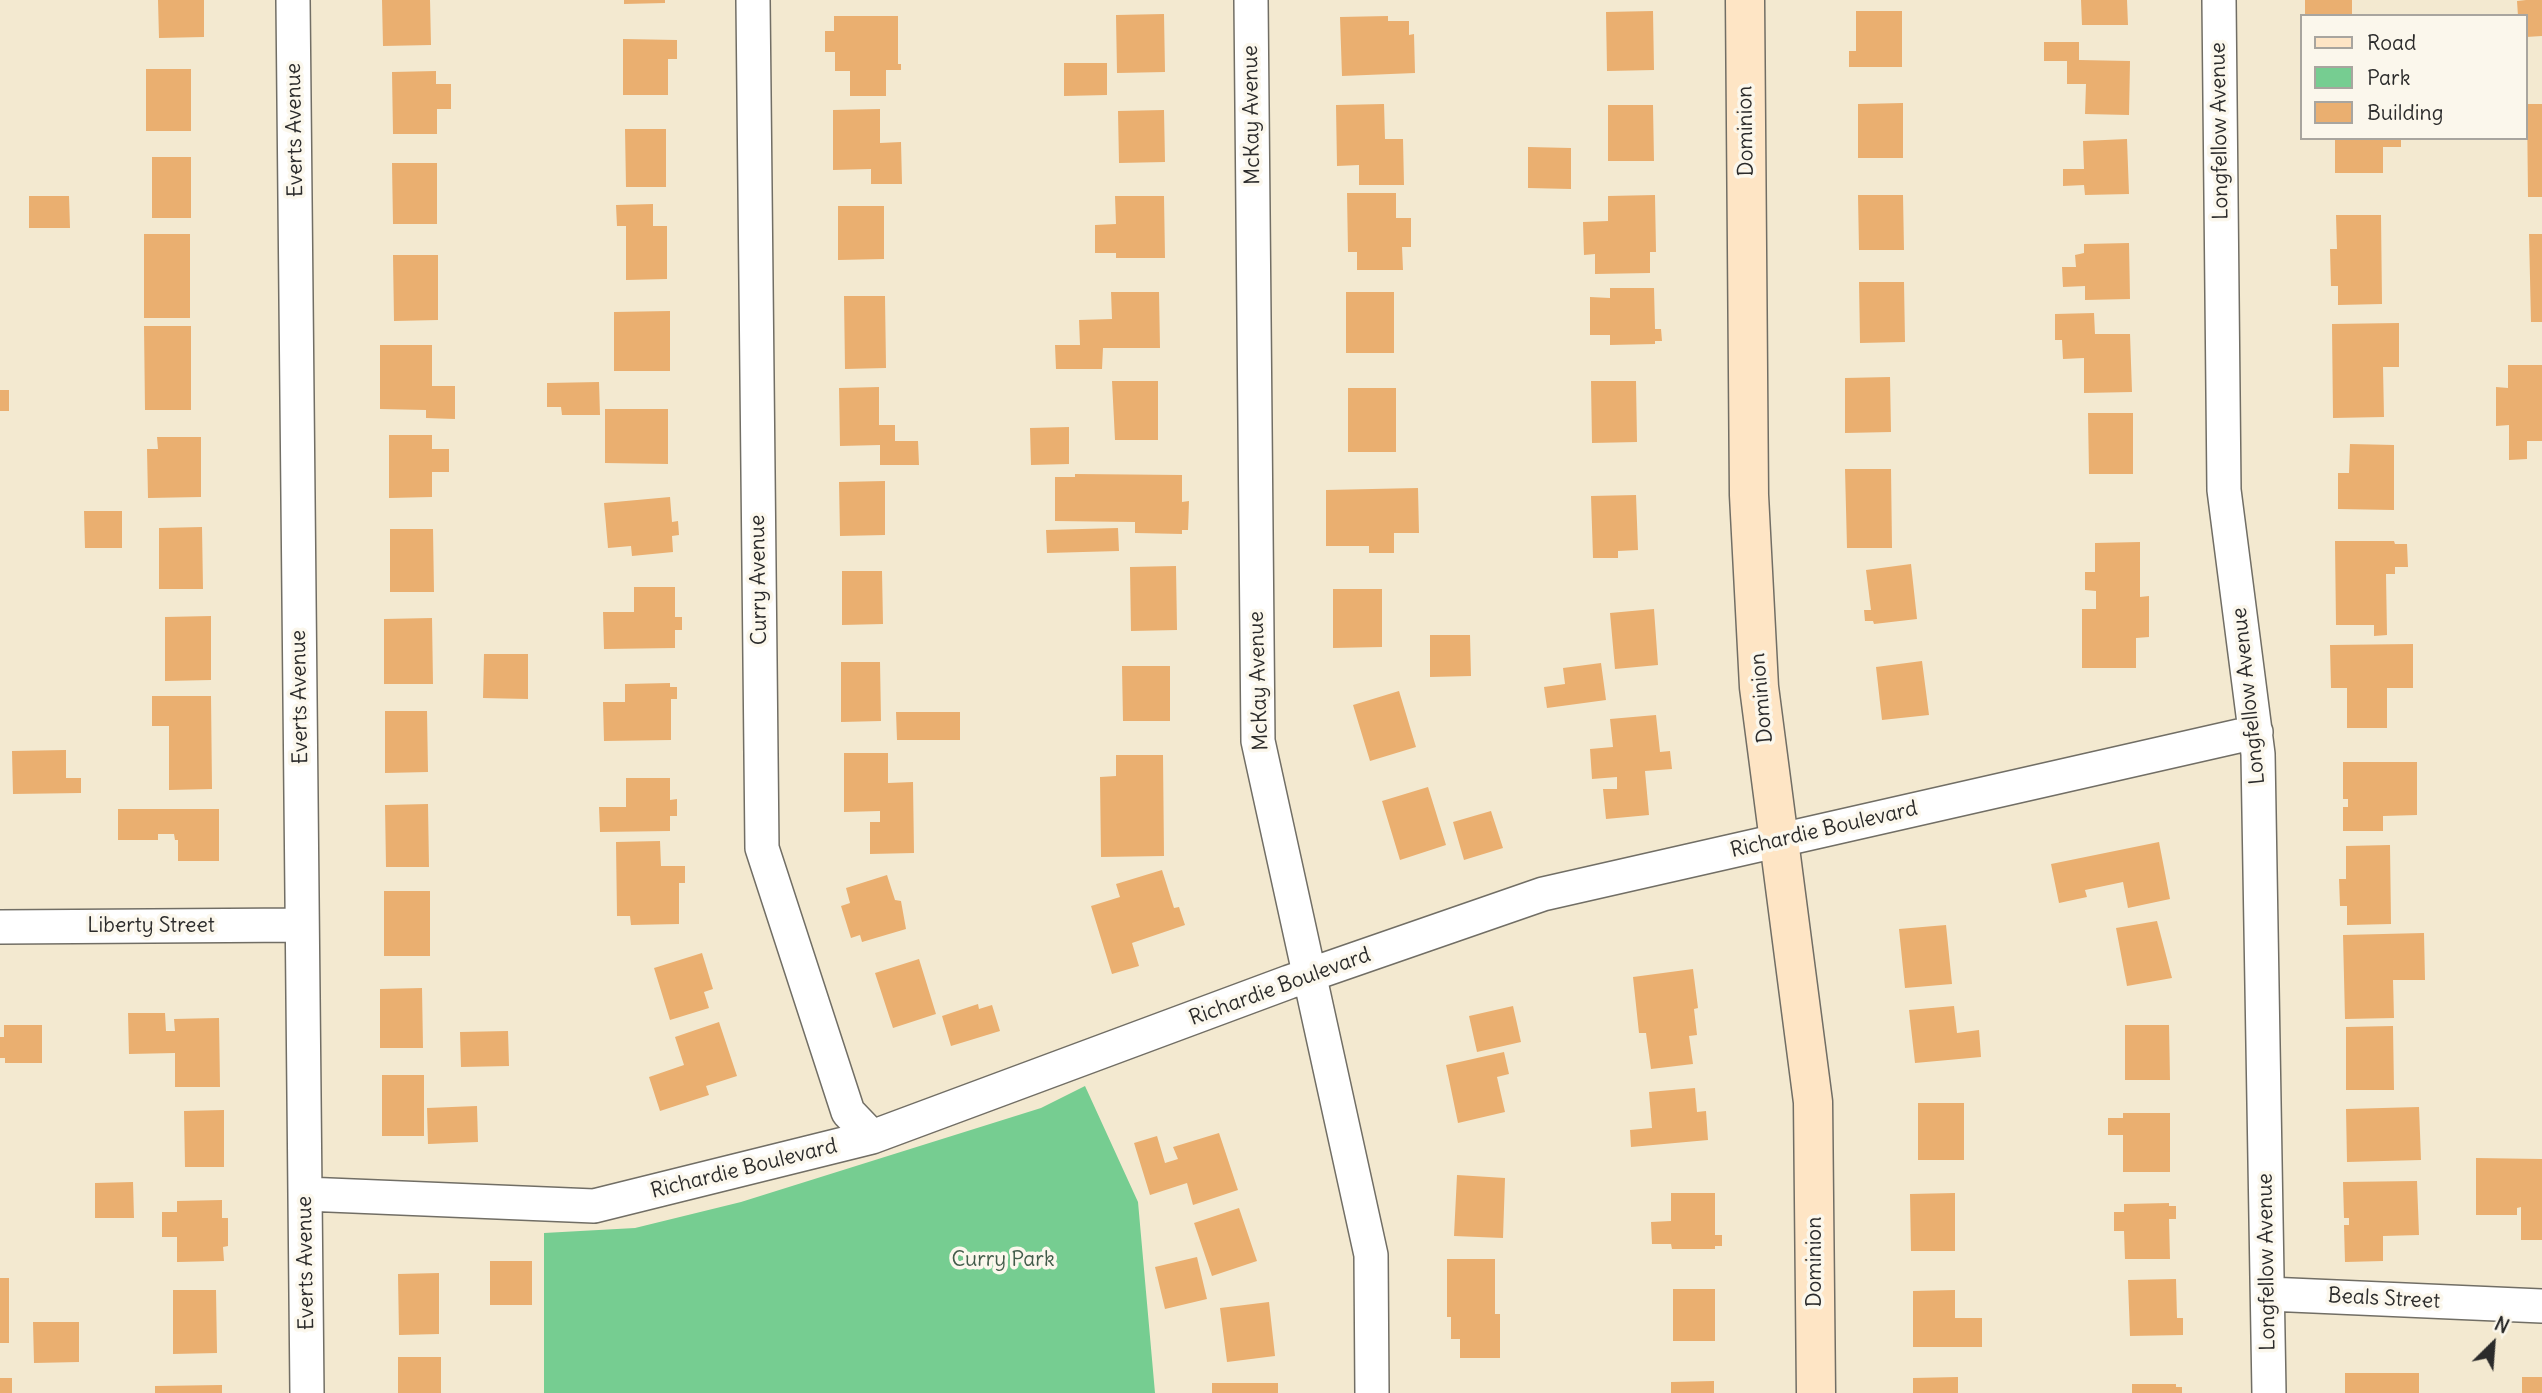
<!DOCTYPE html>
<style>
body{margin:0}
#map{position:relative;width:2542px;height:1393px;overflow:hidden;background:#f3e9d0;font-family:Delius,sans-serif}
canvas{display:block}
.legend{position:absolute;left:2300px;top:14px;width:228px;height:126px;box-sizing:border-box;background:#fbf7ec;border:2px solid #a8a59f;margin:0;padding:9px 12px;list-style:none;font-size:21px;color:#2b2b2b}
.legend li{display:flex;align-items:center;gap:14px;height:35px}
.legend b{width:35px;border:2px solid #a8a59f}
.north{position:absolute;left:2458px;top:1309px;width:70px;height:70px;-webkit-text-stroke:5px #fbf7ec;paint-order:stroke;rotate:25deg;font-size:19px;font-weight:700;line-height:28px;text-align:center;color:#2b2b2b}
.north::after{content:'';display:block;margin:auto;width:24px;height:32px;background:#2b2b2b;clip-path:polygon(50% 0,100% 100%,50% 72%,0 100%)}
</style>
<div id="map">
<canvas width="2542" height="1393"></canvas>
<ul class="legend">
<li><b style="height:9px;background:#fee5c5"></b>Road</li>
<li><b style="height:19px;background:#76cd91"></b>Park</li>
<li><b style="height:19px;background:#eaaf70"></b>Building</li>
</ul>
<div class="north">N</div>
</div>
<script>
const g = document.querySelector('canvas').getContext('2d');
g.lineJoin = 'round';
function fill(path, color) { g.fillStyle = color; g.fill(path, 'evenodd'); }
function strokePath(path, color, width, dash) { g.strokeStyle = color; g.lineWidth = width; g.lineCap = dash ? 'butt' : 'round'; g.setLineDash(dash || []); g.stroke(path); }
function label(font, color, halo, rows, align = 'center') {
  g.font = font + ' Delius,sans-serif'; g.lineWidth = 7; g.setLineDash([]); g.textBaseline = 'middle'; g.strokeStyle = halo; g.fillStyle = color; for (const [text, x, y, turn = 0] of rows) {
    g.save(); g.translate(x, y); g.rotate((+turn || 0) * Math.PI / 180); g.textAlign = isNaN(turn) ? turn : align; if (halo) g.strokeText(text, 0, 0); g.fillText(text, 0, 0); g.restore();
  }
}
fill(new Path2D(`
 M1085,1086l53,116 17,191h-611v-160l91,-5 106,-26 300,-94z`), '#76cd91');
fill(new Path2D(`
 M158,0h46v37l-45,1z
 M382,0h48l1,45 -48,1z
 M624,0h41v3l-41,1z
 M2081,0h46l1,25h-46z
 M2305,0h47v16h-47z
 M2526,0h16v36l-16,1v-21h-8l-1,-15z
 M1653,11l1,59 -47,1 -1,-59z
 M1856,11h46v56h-53v-16h7z
 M1164,14l1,58 -48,1 -1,-58z
 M834,16h64v48h3v6h-15v26h-36v-25h-15v-19h-10v-21h9z
 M1388,16v5h21v14l5,-1 1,39 -73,3 -2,-59z
 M623,39l54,1v19h-9v36h-45z
 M2044,42h35v18l51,1 -1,54 -44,-1 1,-30h-19v-23h-23z
 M1064,63h43v32l-43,1z
 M146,69h45v62h-45z
 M436,71v13h15v25h-14v25h-44l-1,-62z
 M1903,103v55h-45v-54z
 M1384,104l1,35h18l1,46h-45v-20l-22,1 -1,-61z
 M2527,104h15v93h-14z
 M1608,105h45l1,56h-46z
 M880,109v34l21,-1 1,42h-31v-15l-38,1v-60z
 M1164,110l1,52 -46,1 -1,-52z
 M625,129h41v58h-40z
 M2335,138h66v9h-18v26h-48z
 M2127,139l2,55 -44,1 -1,-10 -21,1v-17h21l-1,-28z
 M1528,147l43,1v41l-43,-1z
 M152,157h39v61h-39z
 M392,163h45v61h-44z
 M1347,193h49v25h15v29h-9l1,23h-46v-18h-9z
 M1655,195l1,57h-6v21l-55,1v-20l-11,1 -1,-33 25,-1v-25z
 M1858,195h45l1,55h-45z
 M29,196h40l1,32h-41z
 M1115,196h49l1,62h-49v-5h-21v-28l21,-1z
 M653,204v22h14v53l-41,1v-54h-9l-1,-21z
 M838,206h46v53l-46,1z
 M2336,215h45l1,89 -44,1v-19h-7l-1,-37h7z
 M144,234h46v84h-46z
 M2529,234h13v88h-11z
 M2129,243l1,56 -45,1v-14l-22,1 -1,-20h14l-1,-12 9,-2v-9z
 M393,255h45v65l-44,1z
 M1859,282h45l1,60 -45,1z
 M1610,288h44l1,41h6l1,12h-7v3l-45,1v-10h-20v-38l20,1z
 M1111,292h48l1,56h-57l-1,21h-46l-1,-24h25l-1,-25 33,-1z
 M1346,292h48v61h-48z
 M844,296h41l1,72 -41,1z
 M670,311v60h-56v-59z
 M2094,313l1,21h35l2,58 -48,1v-35l-21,1 -1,-19h-7v-26z
 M2399,323v44h-16l1,50 -51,1 -1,-94z
 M144,326h47v84h-46z
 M380,345h52v41h23v33l-29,-1v-8l-46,-1z
 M2508,365h34v76h-15v18l-18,1v-35l-13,1v-39l12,1z
 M1890,377l1,55 -46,1v-55z
 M1112,381h46v59h-43z
 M1591,381h45l1,61 -45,1z
 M599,382l1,33h-38l-1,-8h-14v-24z
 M879,387v38h16v16h23l1,24h-39v-20l-40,1 -1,-58z
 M1348,388h48v64h-48z
 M0,390h9v21h-9z
 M605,409h63v55l-63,-1z
 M2088,413h45v61h-44z
 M1069,427v37l-38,1 -1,-37z
 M389,435h43v14h17v23h-17v25l-43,1z
 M157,437h44v60l-53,1 -1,-49h11z
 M2350,444l44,1v65l-56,-1v-36h11z
 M1845,469h46l1,79h-45z
 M1075,474l107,1v27l7,-1 -1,29h-6v4l-47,-1v-11l-80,-1v-44h20z
 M885,481v54l-45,1 -1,-54z
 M1418,488l1,45h-25v20h-25v-7h-43v-56z
 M1636,495l2,55 -20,1v7h-25l-2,-62z
 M670,497l2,25 6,-1 1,14 -7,1 1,16 -41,4 -1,-10 -23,2 -4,-45z
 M84,511h38v37h-37z
 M202,527l1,62h-44v-61z
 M1118,528l1,23 -72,2 -1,-23z
 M390,529h43l1,63h-44z
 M2335,541h59l1,3h12l1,23h-13v7h-9l1,61 -13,1v-11h-38z
 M2140,542v55l9,-1v41l-13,1v30h-54v-59h14v-18l-11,-1v-18h10v-29z
 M1911,564l6,55 -43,5 -1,-3h-8l-1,-11h7l-5,-40z
 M1176,566l1,64 -46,1 -1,-64z
 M842,571h40l1,53 -41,1z
 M634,587h41v30h7v13h-7v18l-71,1 -1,-37h31z
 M1333,589h49v58l-49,1z
 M1654,609l4,56 -43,4 -5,-56z
 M211,616v64l-46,1v-64z
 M432,618l1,66h-49v-65z
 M1430,635h40l1,41 -41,1z
 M2413,644v44h-26v40h-40v-40h-16l-1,-43z
 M484,654h44v45l-45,-1z
 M1922,661l7,54 -47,5 -6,-53z
 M841,662h39l1,59 -40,1z
 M1601,663l5,37 -59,8 -3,-21 21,-3 -2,-16z
 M1122,666h48v55h-47z
 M670,683v4h7v12h-6v41l-67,1 -1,-39h22v-18z
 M1399,691l17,56 -46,14 -17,-56z
 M152,696h59l1,93 -43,1v-64h-17z
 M385,711h42l1,61 -43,1z
 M896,712h64v28h-63z
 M1656,715l4,37 10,-1 2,18 -27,2 4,44 -43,4 -3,-30h14v-12l-25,2 -2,-30 23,-2 -3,-28z
 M66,750v28h15v15l-68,1 -1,-43z
 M844,753h44v30l25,-1 1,71 -44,1v-32h10v-11l-36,1z
 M1116,755h47l1,101 -63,1 -1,-80 16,-1z
 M2343,762h74v53l-34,1v15h-40v-24h5v-8h-5z
 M626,778h44v22l7,-1v17h-7v15l-70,1 -1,-25h27z
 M1428,787l18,58 -46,15 -18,-59z
 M428,804l1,63h-43l-1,-62z
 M118,809h101v52h-41v-21h-3l-1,-6h-16v6h-40z
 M1491,811l12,37 -39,12 -11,-38z
 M660,841l1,25h24v17h-6v41l-48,1 -1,-9h-13l-1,-74z
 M2159,842l11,57 -42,9 -5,-26 -38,8 2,7 -28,6 -8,-39z
 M2390,845l1,79 -44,1v-19h-7l-1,-27h7v-33z
 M1162,870l12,38 5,-1 6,18 -53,18 7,23 -27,8 -21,-68 29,-9 -4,-13z
 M887,875l8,25 6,1 5,28 -44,13 -2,-7 -9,3 -10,-32 9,-3 -4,-15z
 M384,891h46v65h-46z
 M2157,921l15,57 -45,8 -11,-58z
 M1946,925l6,59 -47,4 -6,-59z
 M2424,933l1,47h-32l1,38 -49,1 -2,-84z
 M702,953l11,36 -9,3 5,16 -39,12 -16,-52z
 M919,959l17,55 -43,14 -18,-55z
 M1693,969l5,39 -4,1 3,26 -8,1 4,28 -42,5 -5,-36h-7l-6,-56z
 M422,988l1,60h-43v-59z
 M978,1004l1,5 13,-4 8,26 -49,15 -9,-30z
 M1513,1006l8,36 -44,10 -8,-36z
 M1954,1006l3,27 22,-3 2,27 -66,6 -6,-53z
 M128,1013h37l1,18h9l-1,-12 45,-1 1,69h-45v-34l-46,1z
 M719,1022l18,54 -31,10 3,9 -49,16 -11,-34 35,-12 -9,-28z
 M4,1025h38v38h-37v-5h-5v-21h4z
 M2125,1025h44l1,55h-45z
 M2393,1026l1,64h-48v-63z
 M508,1031l1,35 -48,1 -1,-35z
 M1504,1052l5,22 -12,3 8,35 -47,11 -12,-58z
 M382,1075h42v61h-42z
 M1695,1088l2,24 9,-1 2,29 -77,7 -1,-17 22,-2 -3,-36z
 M1918,1103h46v57h-46z
 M477,1106l1,36 -50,2 -1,-36z
 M2419,1107l2,53 -74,2 -1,-53z
 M224,1110v57h-39l-1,-56z
 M2123,1113h47v59h-47v-37h-15v-17h15z
 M1219,1133l19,57 -45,15 -6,-22 -37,12 -16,-52 23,-7 8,27 13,-4 -5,-12z
 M2476,1158l66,1v81h-21v-33l-4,1v7h-41z
 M1457,1175l48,3 -2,60 -49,-2z
 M2417,1181l2,54 -36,1v25l-38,1 -1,-37h5v-7h-5l-1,-36z
 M133,1182l1,36h-39v-35z
 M1671,1193h44v42h7v11h-7v3h-43l-1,-5h-19l-1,-22 20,-1z
 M1955,1193v58h-44l-1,-57z
 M222,1200v18h6v28l-5,1 1,14 -47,1v-25h-15v-25h15v-11z
 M2169,1203v3h7v13h-7l1,40h-45l-1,-28h-10v-19h10v-8z
 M1239,1208l18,53 -45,15 -18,-53z
 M1197,1257l10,42 -42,10 -10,-42z
 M1447,1259h48v55h5v44h-40v-19h-9v-22h-4z
 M490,1261h42v44h-42z
 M439,1273v61l-40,1 -1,-61z
 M0,1278h9v65h-9z
 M2176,1279l1,39h6v17l-53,1 -2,-56z
 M1673,1289h42v52h-42z
 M173,1290h43l1,63 -44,1z
 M1955,1290v28h27v29h-69v-56z
 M1269,1302l6,54 -48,6 -7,-54z
 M33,1322h46v40l-45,1z
 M398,1357h43v36h-43z
 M2345,1373h74v20h-74z
 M1958,1377v16h-45v-15z
 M2522,1377h20v16h-20z
 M0,1378h12v15h-12z
 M1714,1381v12h-43v-11z
 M1212,1383h66v10h-66z
 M2132,1384h44v3h6v6h-50z
 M222,1385v8h-67v-7z`), '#eaaf70');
const street = new Path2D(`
 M293,0l14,1393
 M753,0l9,848 86,264 24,25
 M1251,0l7,741 113,514 1,138
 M2219,0l5,490 34,264 11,639
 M0,927l302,-2
 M305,1194l289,12 278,-69 417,-155 254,-88 713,-162
 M2268,1294l274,12`);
const secondary = new Path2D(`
 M1745,0l4,495 10,192 54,415 3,291`);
strokePath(street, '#716e65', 36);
strokePath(secondary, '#716e65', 41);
strokePath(street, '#fff', 33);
strokePath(secondary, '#fee5c5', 38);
label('21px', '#2b2b2b', '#fbf7ec', [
 ["McKay Avenue",1252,115,-91],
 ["Everts Avenue",295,130,-91],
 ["Dominion",1746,131,-91],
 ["Longfellow Avenue",2220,131,-91],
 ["Curry Avenue",759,580,-91],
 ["McKay Avenue",1259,681,-92],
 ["Longfellow Avenue",2249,696,-96],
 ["Everts Avenue",300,697,-91],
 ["Dominion",1762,698,-95],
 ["Richardie Boulevard",1824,830,-13],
 ["Liberty Street",151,926],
 ["Richardie Boulevard",1280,987,-20],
 ["Richardie Boulevard",744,1169,-14],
 ["Dominion",1815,1262,-90],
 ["Longfellow Avenue",2267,1262,-91],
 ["Everts Avenue",306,1263,-91],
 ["Beals Street",2384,1299,3]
]);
label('21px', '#425c4a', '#fbf7ec', [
 ["Curry Park",1003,1260]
]);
</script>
